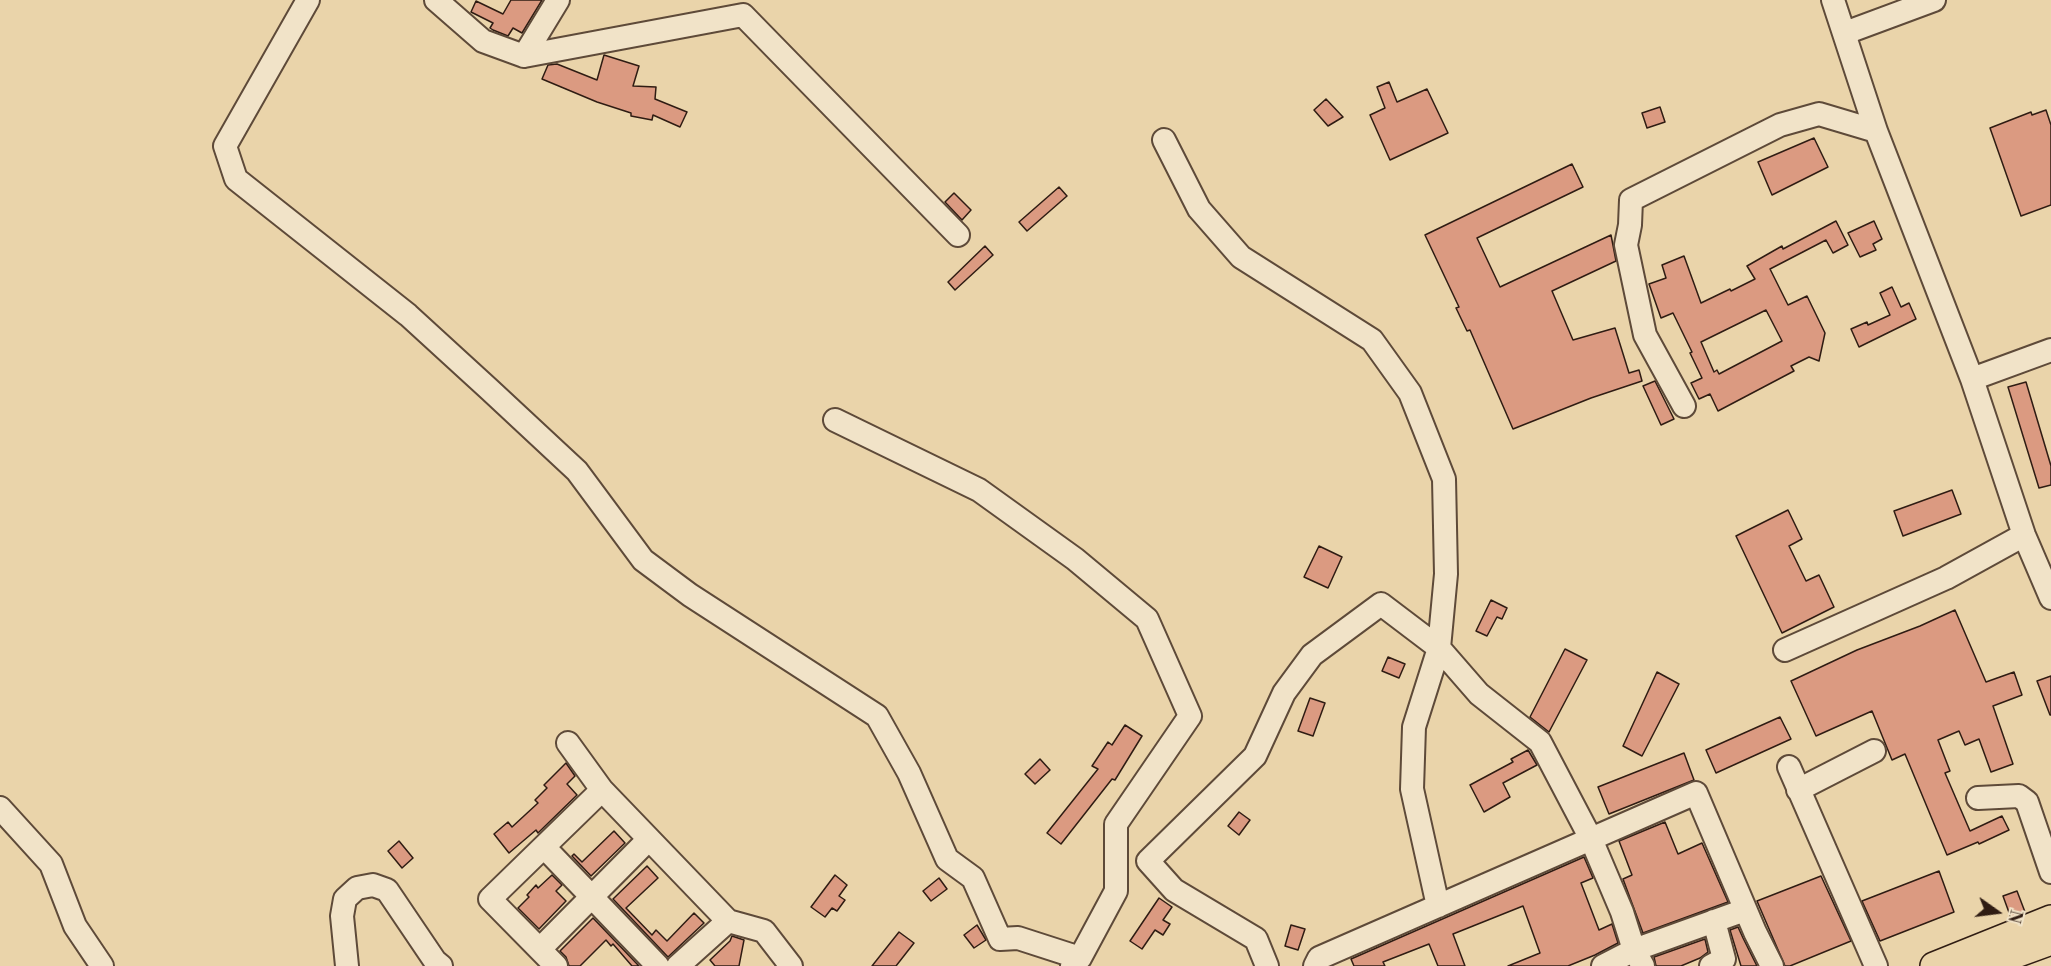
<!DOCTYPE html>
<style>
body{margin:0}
#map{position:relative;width:2051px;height:966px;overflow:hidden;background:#ead4aa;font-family:"Libre Bodoni",serif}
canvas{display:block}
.north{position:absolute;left:1967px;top:882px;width:60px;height:60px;-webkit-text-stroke:4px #f1e3c8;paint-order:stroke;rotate:104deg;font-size:16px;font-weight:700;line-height:24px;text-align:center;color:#2f1c13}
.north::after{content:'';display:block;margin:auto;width:21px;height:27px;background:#2f1c13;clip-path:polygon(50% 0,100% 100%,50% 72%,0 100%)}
</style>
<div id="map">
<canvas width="2051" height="966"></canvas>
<div class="north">N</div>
</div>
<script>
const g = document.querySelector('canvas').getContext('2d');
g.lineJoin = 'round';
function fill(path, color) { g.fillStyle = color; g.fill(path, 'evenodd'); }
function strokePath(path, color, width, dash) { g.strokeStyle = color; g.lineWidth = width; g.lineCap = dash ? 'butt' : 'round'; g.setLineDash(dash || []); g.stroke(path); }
const building = new Path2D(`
 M511,0h31l-20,33 -9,-5 -5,8 -15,-6 -3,-2 3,-5 -22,-11 5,-11 27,13z
 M604,55l35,11 -6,20 23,1 -1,12 32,13 -7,15 -27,-12 -1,5 -21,-4v-3l-34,-11 -55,-23 6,-14 9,-1 40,16z
 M1389,82l8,20 30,-13 21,44 -58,27 -20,-45 15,-7 -8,-21z
 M1326,99l17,18 -15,9 -14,-16z
 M1660,107l5,15 -18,6 -5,-15z
 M2046,110l5,15v80l-30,11 -31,-88 41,-16 1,3z
 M1814,138l14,29 -56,28 -14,-33z
 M1572,164l11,23 -106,51 23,49 111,-52 5,26 -64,30 21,49 42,-12 14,45 10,-3 3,11 -51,17 -78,31 -43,-99 -3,1 -11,-23 3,-1 -34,-72z
 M1059,187l8,9 -40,35 -8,-9z
 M954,193l17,17 -9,10 -17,-18z
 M1836,221l12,24 -15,8 -7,-13 -56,29 18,36 19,-9 18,37 -6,28 -10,-4 -18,9 3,5 -76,40 -8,-17 -11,5 -8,-16 11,-5 -12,-25 2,-1 -19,-39 -12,5 -12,-34 17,-6 -4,-13 22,-9 17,47 29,-14 1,2 24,-12 -8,-13 35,-20 1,3zM1766,310l16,31 -63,33 -2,-4 -3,2 -13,-30z
 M1874,221l8,18 -9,5 3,6 -16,7 -12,-24z
 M985,246l8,9 -38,35 -7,-8z
 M1892,287l9,20 8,-4 7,16 -57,28 -8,-18 16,-7 1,3 22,-10 -10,-22z
 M1655,381l19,38 -13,6 -18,-39z
 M2026,382l25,84v19l-12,3 -31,-101z
 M1952,490l9,24 -58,22 -9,-25z
 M1788,510l14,29 -13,7 17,35 13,-6 15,32 -52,26 -46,-97z
 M1319,546l23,11 -14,31 -24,-11z
 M1491,600l16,8 -5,11 -5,-2 -10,19 -11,-5z
 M1955,610l31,72 28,-10 8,23 -29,11 20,58 -22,8 -12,-33 -14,6 -6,-14 -21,9 12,31 -5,2 25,58 32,-15 7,14 -30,14 -1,-2 -31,13 -42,-101 -13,6 -20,-49 -56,25 -25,-55 66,-31 63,-24z
 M1565,649l22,11 -38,72 -19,-15z
 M1388,657l17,7 -6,14 -17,-7z
 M1657,672l22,12 -37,72 -19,-10z
 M2051,676v39h-1l-13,-34z
 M1310,698l15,5 -12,33 -15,-5z
 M1780,717l11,22 -75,34 -10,-23z
 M1125,725l17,11 -27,44 -3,-1 -51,65 -14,-11 51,-64 -6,-3 16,-24 4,3z
 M1528,750l9,15 -34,18 7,14 -26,15 -14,-27 43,-23 -2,-3z
 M1684,753l10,27 -85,34 -11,-27z
 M1040,759l10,11 -15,14 -10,-10z
 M566,763l9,13 -8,8 10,11 -39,38 -2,-3 -27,23 -15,-19 14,-12 4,5 26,-24 -3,-3 12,-12 -3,-3z
 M1239,812l11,8 -11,15 -11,-9z
 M1665,822l13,32 24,-11 26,59 -85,31 -20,-54 9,-4 -13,-34z
 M614,831l11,12 -34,33 -19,-20 2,-2 8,8z
 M399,841l14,17 -11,10 -14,-17z
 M1584,857l9,21 -12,5 18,47 13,-6 6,19 -23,12 -27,11h-60l32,-13 -17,-47 -70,28 12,32h-27l-9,-22 -46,18 2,4h-31l-3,-7z
 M647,866l11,12 -32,30 26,27 4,-5 11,11 27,-28 10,10 -36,34 -55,-58z
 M1939,871l15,41 -74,29 -18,-40z
 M552,875l10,10 -6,6 10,10 -27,28 -21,-21 11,-11 -2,-2 9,-10 2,3z
 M835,875l12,10 -8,11 6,4 -8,11 -5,-3 -7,9 -14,-10z
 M1821,876l30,65 -61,25h-5l-28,-65z
 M939,878l8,11 -16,12 -8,-10z
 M2017,891l8,21 -14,6 -8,-22z
 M1159,898l13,9 -9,13 7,4 -7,11 -8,-5 -13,19 -12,-8z
 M593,918l46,48h-7l-19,-22 -2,2 -5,-6 -26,26h-11l-3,-9 -6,-6z
 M977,925l9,15 -12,8 -10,-13z
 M1291,925l14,4 -7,21 -13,-4z
 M1738,927l5,11 14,28h-16l-11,-36z
 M899,932l15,11 -18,23h-24z
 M732,936l12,4 -5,26h-24l-5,-6 20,-19z
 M1705,939l3,13 -8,6 -19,8h-25l-2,-9z`);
fill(building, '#db9a81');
strokePath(building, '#2f1c13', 1.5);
const minor = new Path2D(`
 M308,0l-83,146 11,33 172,136 82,75 87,81 66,89 47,35 187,121 32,57 38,86 26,19 27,61 18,-1 62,20
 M436,0l47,41 41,15 219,-41 215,220
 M1833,0l43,131 96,248 52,156 27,63
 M1845,33l89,-33
 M524,56l34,-56
 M1164,140l35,69 42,48 131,83 38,53 34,86 2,95 -7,74 -25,79 -2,62 26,117
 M1972,379l79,-29
 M1684,406l-39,-71 -19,-90 4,-20 1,-25 149,-75 39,-11 57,17
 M835,420l144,70 96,69 72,60 43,97 -74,108v67l-36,67 -8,8
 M1785,650l161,-72 78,-43
 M568,743l34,47 126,131 36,10 27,35
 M1789,767l87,199
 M1798,790l76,-39
 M1978,798l41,-2 8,6 24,70
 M0,808l51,56 24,62 27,40
 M544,847l114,119
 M540,949l109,-110
 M347,966l-5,-50 3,-17 12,-11 16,-3 14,5 48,71 6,5
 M556,966l-66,-67 112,-109
 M678,966l50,-45
 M1267,966l-11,-27 -82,-49 -26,-29 107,-105 29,-63 28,-38 69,-51 58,44 40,46 61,48 51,97 31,73 12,38 111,-40
 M1315,966l4,-8 377,-165 59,139 17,34
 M1603,966l31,-16 9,16
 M1711,966l13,-7 -10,-38`);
const major = new Path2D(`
 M1934,966l117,-47
 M1983,966l68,-25`);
strokePath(minor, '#5e4a39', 26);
strokePath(major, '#2f1c13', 30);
strokePath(minor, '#f1e3c8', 22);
strokePath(major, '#ead4aa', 27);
</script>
